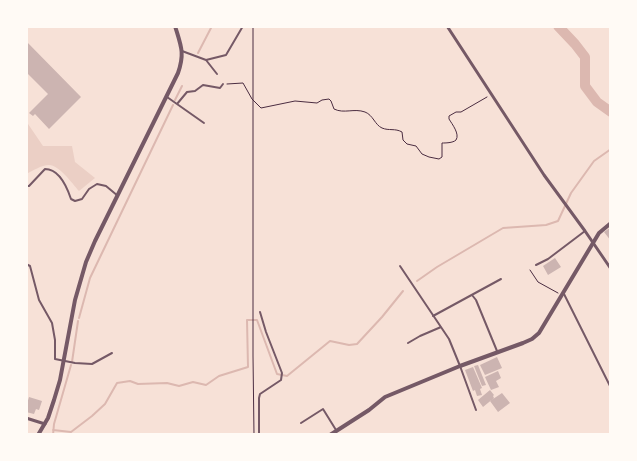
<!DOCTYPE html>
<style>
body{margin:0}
#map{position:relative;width:637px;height:461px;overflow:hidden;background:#f7e1d7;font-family:"Roboto Serif",serif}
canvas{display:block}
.frame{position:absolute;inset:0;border:28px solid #fffaf5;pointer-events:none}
</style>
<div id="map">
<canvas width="637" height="461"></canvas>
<div class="frame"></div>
</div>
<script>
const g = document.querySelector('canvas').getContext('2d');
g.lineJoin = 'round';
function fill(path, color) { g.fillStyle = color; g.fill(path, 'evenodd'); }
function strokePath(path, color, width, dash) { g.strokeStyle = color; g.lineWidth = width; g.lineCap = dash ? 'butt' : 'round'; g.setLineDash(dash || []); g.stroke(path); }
fill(new Path2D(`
 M26,121l17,25h29l3,16 20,16 -16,13c-7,-8 -20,-26 -30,-26 -8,0 -16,6 -23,9z`), '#ebcfc5');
strokePath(new Path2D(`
 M198,53l14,-27
 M175,100l7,-14
 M417,281l20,-14 66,-39 43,-3 12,-4 13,-28 23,-32 17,-12
 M79,318l11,-40 83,-173
 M72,362l6,-41
 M53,430l18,2 21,-16 13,-12 12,-21 13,-2 8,3 29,-1 12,3 14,-4 13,3 13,-9 29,-9 -1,-47h10l20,54 10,2 43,-35 19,4 8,-1 25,-27 21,-26
 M53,435l1,-11 17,-59`), '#dcb8b0', 2);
strokePath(new Path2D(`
 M558,26l17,18 10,13v29l12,16 14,10`), '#dcb8b0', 10);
fill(new Path2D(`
 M26,41l55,56 -32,32 -14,-15 -2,2 -4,-3 19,-19 -22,-22z
 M611,227v14l-7,-9z
 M555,258l6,9 -13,8 -5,-9z
 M497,357l5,11 -17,7 -5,-10z
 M478,365l8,20 -4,1 -8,-20z
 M473,367l9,21 -2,1 2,6 -5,1 -2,-6 -2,1 -8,-21z
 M498,371l3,7 -5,3 3,6 -8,3 -6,-13z
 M490,390l4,5 -1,1 1,2 -11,9 -5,-7z
 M502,393l8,10 -12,9 -8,-11z
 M29,397l13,4 -3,9 -3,-1 -2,5 -8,-2v-5z`), '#ccb4b1');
strokePath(new Path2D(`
 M253,26v330l1,79
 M227,84l16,-1 9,16 9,9 34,-7 22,2 5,-3 7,-1 2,2 3,8c10,5 20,-1 31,3 8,3 10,13 17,16 7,3 13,0 20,4l1,8 4,4 9,2 6,8 7,3 10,2 3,-2v-14c3,0 11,0 14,-3 4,-6 -4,-16 -7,-21v-3l7,-4h5l26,-15
 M530,270l8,12 20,11`), '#4a2c40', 1);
strokePath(new Path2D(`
 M182,51l24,9 20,-5 17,-29
 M206,60l11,14
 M167,97l37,26
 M177,104l10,-12 8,-1 8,-6 17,3 3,-4
 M26,186h3l16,-17c14,0 22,18 26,30l4,2 7,-2 7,-10 8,-5 9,2 12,10
 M26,264l4,2 9,34 13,23 3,17v19l20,4 17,1 20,-11
 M536,265l12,-6 37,-28
 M400,266l49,73 11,27 16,44
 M564,294l47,94
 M472,295l4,5 21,51
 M433,316l68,-37
 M408,343l12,-7 21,-9
 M301,423l22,-14 13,21
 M259,435v-37l1,-4 21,-14 1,-7 -16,-41 -6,-20`), '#755966', 2);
strokePath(new Path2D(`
 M447,26l97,149 41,56 26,38
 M609,26l2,2
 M26,418l19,6`), '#755966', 3);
strokePath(new Path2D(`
 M38,435l10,-17 6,-18 6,-20 15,-80 11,-38 9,-21 83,-168c7,-20 3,-27 -3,-47
 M330,435l39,-25 16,-13 75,-31 63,-23 9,-4 7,-6 60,-100 12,-10`), '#755966', 4);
</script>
